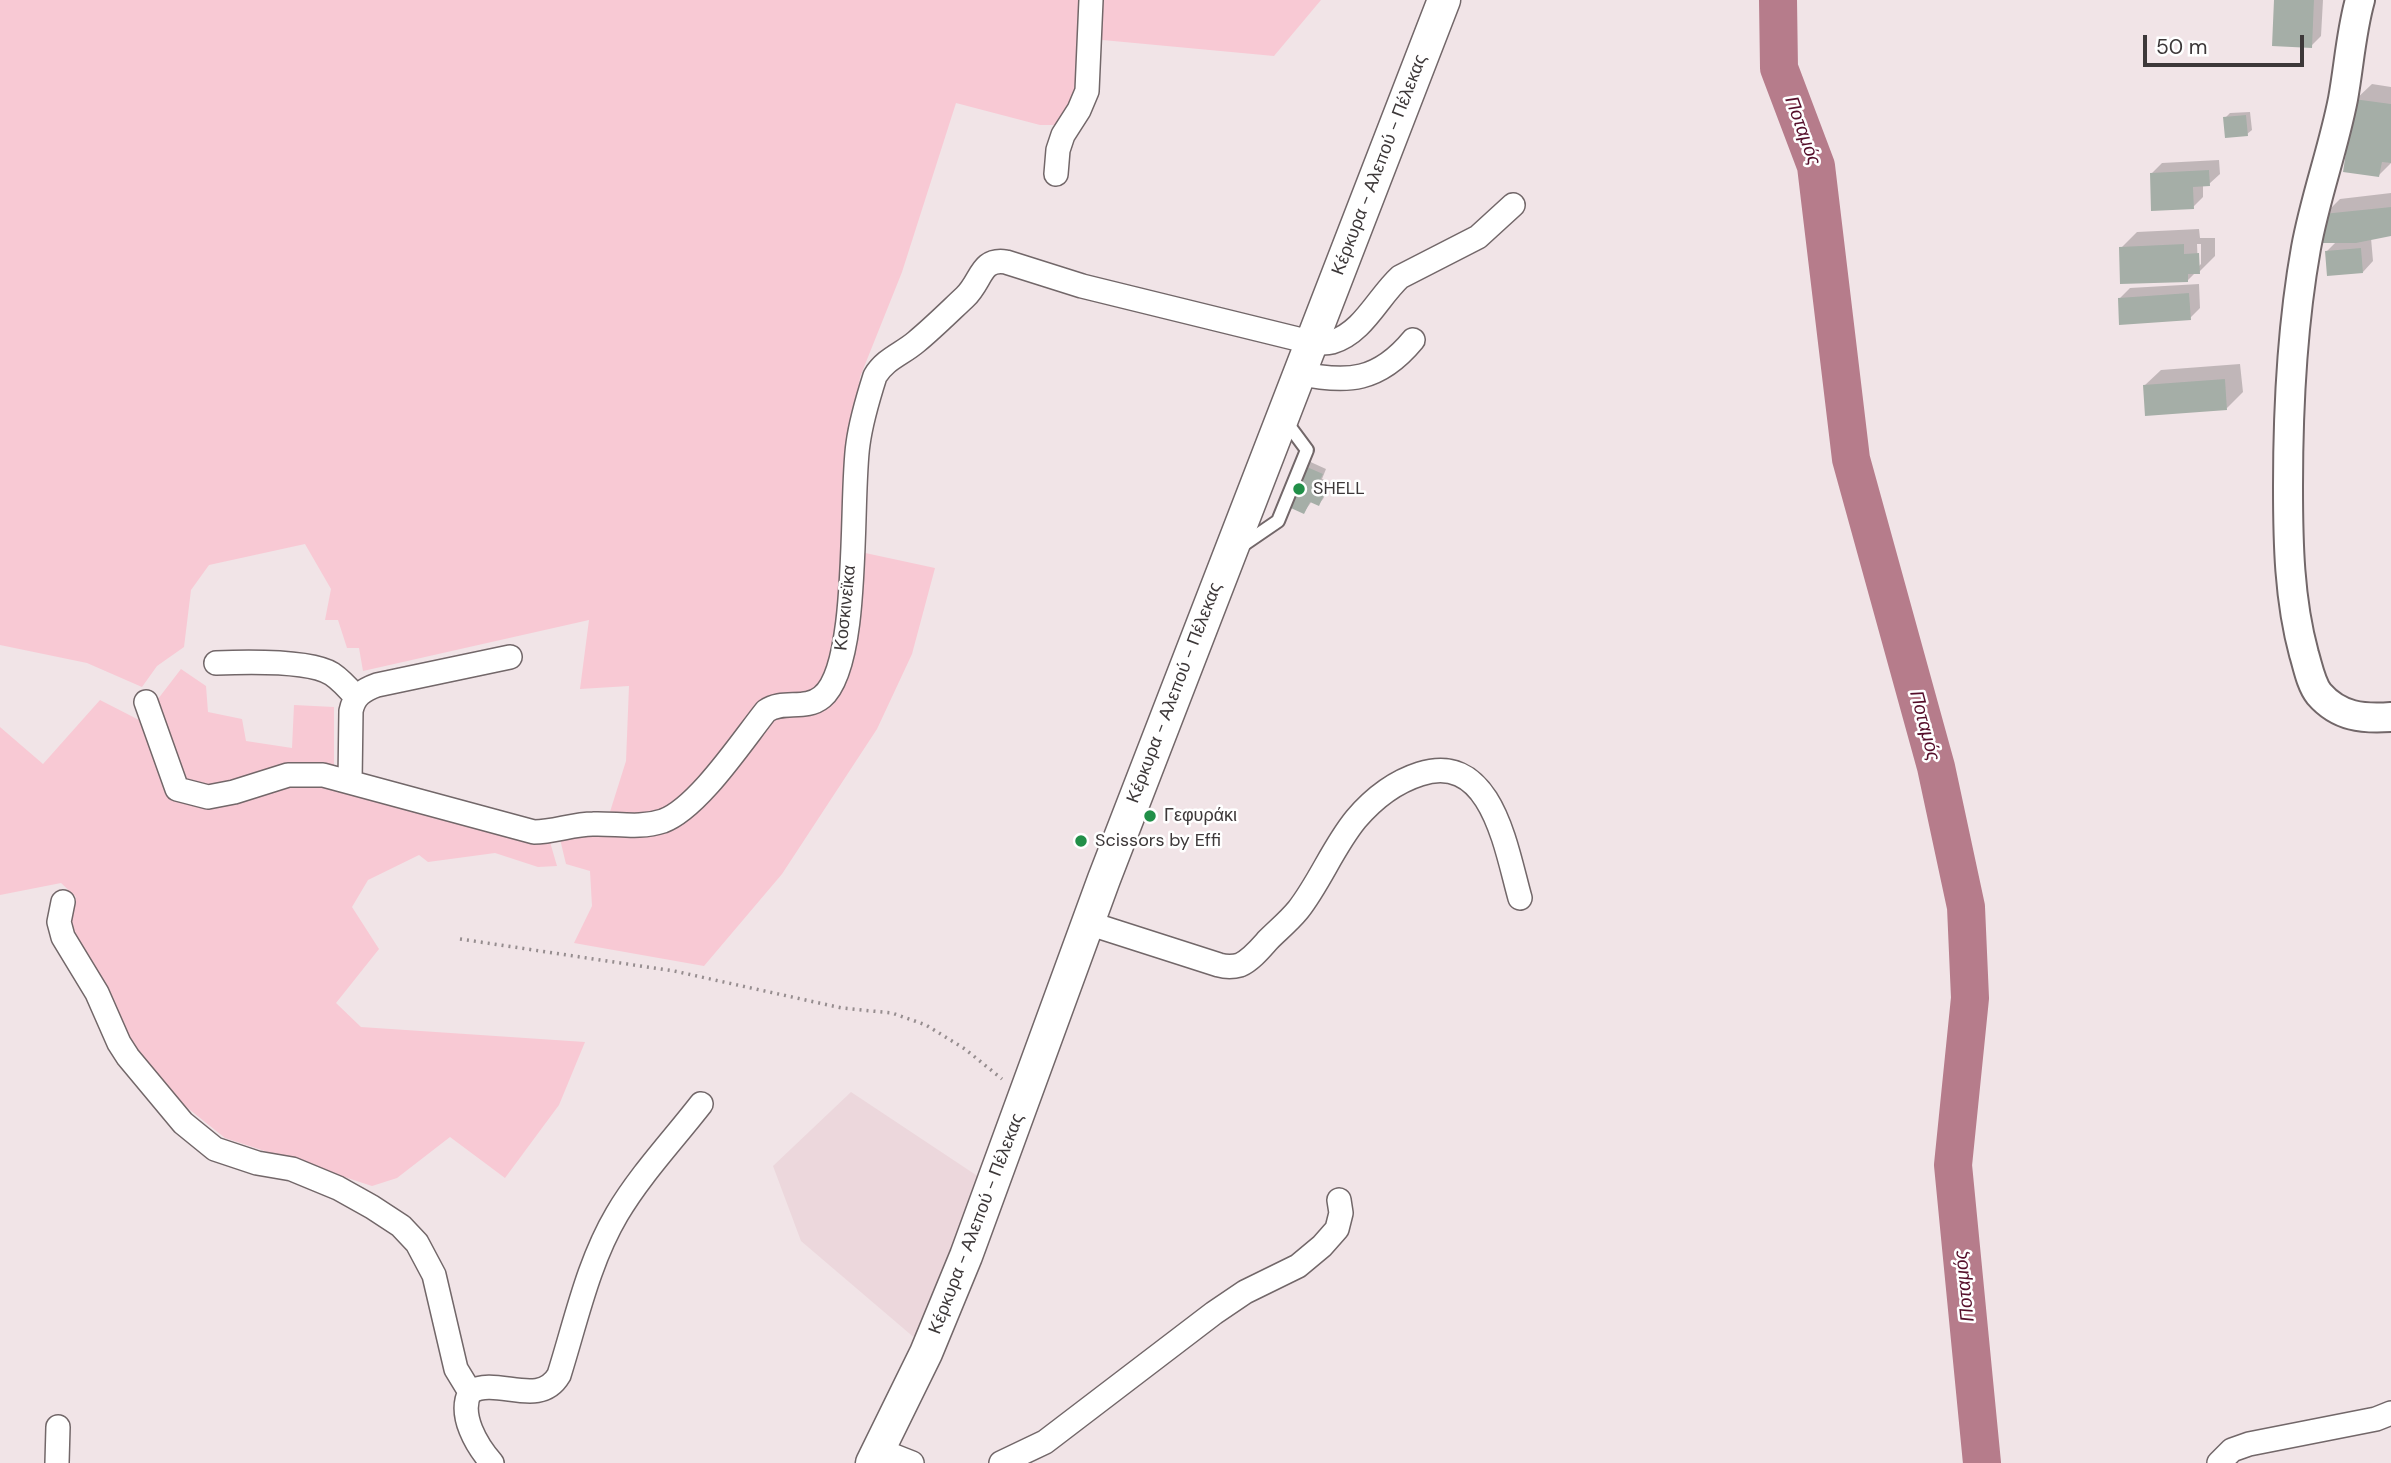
<!DOCTYPE html>
<meta charset="utf-8">
<style>
body{margin:0}
#map{position:relative;width:2391px;height:1463px;overflow:hidden;background:#f1e4e7;font-family:"DM Sans",sans-serif}
canvas{display:block}
.scale{position:absolute;left:2143px;top:35px;width:161px;height:32px;box-sizing:border-box;border:4px solid #3d3839;border-top:0;padding-left:9px;font-size:21px;line-height:24px;white-space:nowrap;color:#3d3839;-webkit-text-stroke:5px #fff;paint-order:stroke}
</style>
<div id="map">
<canvas width="2391" height="1463"></canvas>
<div class="scale">50 m</div>
</div>
<script>
const g = document.querySelector('canvas').getContext('2d');
g.lineJoin = 'round';
function fill(path, color) { g.fillStyle = color; g.fill(path, 'evenodd'); }
function strokePath(path, color, width, dash) { g.strokeStyle = color; g.lineWidth = width; g.lineCap = dash ? 'butt' : 'round'; g.setLineDash(dash || []); g.stroke(path); }
function label(font, color, halo, rows, align = 'center') {
  g.font = font + ' "DM Sans",sans-serif'; g.lineWidth = 5; g.setLineDash([]); g.textBaseline = 'middle'; g.strokeStyle = halo; g.fillStyle = color; for (const [text, x, y, turn = 0] of rows) {
    g.save(); g.translate(x, y); g.rotate((+turn || 0) * Math.PI / 180); g.textAlign = isNaN(turn) ? turn : align; if (halo) g.strokeText(text, 0, 0); g.fillText(text, 0, 0); g.restore();
  }
}
fill(new Path2D(`
 M851,1092l128,85 -62,163 -116,-99 -28,-75z`), '#ecd7dc');
fill(new Path2D(`
 M0,0h1321l-47,56 -193,-18 -1,54 -21,33h-19l-84,-22 -54,169 -42,105 -18,171 93,20 -23,86 -35,75 -95,145 -78,92 -130,-23 18,-37 -2,-35 -24,-7 -6,-25 43,-5 23,-73 3,-75 -49,3 9,-69 -226,51 -4,-23h-12l-9,-28h-13l6,-31 -26,-45 -96,21 -18,25 -7,57 -27,19 -15,21 -55,-24 -87,-18z
 M181,669l25,17 2,26 34,7 4,22 46,7 2,-43 40,2v78l216,57 7,24 -19,1 -43,-14 -67,9 -9,-7 -51,25 -16,27 27,42 -43,54 25,24 224,15 -26,63 -54,73 -55,-41 -53,41 -25,8 -147,-48 -71,-57 -29,-46 -60,-114 11,-24 -15,-14 -61,12v-168l43,37 57,-64 41,21z`), '#f8c9d4');
fill(new Path2D(`
 M2276,0h47l-2,36 -10,10z
 M2372,84l19,3v76l-12,12 -24,-75z
 M2250,112l2,18 -5,4 -22,-16 5,-5z
 M2219,160l1,14 -11,10 -6,1v12l-10,10 -41,-34 10,-10z
 M2391,193v42l-20,3 2,23 -10,11 -37,-20 11,-11 -13,-26 16,-16z
 M2199,229l1,9h15v18l-16,16 -4,1 -7,7 -67,-32 16,-16zM2197,244h4v20l-3,3z
 M2199,284l1,24 -10,10 -71,-19 11,-11z
 M2240,364l3,28 -16,16 -83,-22 17,-16z
 M1304,459l22,10 -4,10 9,4 -8,16 -4,5 -7,-3 -8,11z`), '#0003');
strokePath(new Path2D(`
 M1778,0l1,68 37,98 35,293 85,308 30,140 4,91 -17,167 29,298`), '#b67c8b', 38);
fill(new Path2D(`
 M2274,0h40l-2,48 -40,-2z
 M2354,99l37,5v59l-9,-1 -3,15 -36,-5z
 M2246,115l2,21 -23,2 -2,-21z
 M2209,170l1,16 -17,1 1,22 -43,2 -1,-38z
 M2391,207v29l-35,7h-34l1,-29z
 M2184,244v10l15,-1 1,21h-12v8l-68,2 -1,-37z
 M2361,248l2,25 -36,3 -2,-25z
 M2189,293l2,27 -72,5 -1,-27z
 M2225,379l2,31 -82,6 -2,-31z
 M1298,463l25,11 -5,10 9,4 -8,18 -9,-4 -6,12 -24,-11z`), '#a5aea7');
const service = new Path2D(`
 M1240,547l38,-26 29,-71 -23,-31`);
const minor = new Path2D(`
 M1056,174l2,-24 5,-15 16,-25 8,-19 4,-91
 M1298,373c50,11 81,8 115,-33
 M216,663c26,-1 94,-3 116,11 9,6 17,15 24,23
 M146,702l31,87 31,8 26,-5 54,-17h35l211,57c20,0 39,-8 59,-8 23,-1 46,5 70,-3 35,-13 79,-80 103,-110 17,-12 39,0 56,-14 39,-32 28,-200 36,-253 3,-23 10,-46 17,-68 10,-17 27,-22 41,-34 17,-14 33,-30 49,-45 17,-16 15,-39 41,-35l76,24 228,56c8,1 15,2 22,0 31,-9 46,-45 68,-65l78,-40 35,-32
 M350,782l1,-71c3,-15 12,-21 26,-26l133,-28
 M63,902l-4,20 4,15 34,56 22,50 9,14 55,66 32,26 42,14 35,6 46,19 34,19 29,19 16,17 17,32 22,94 14,23
 M1088,923l131,42c7,2 14,2 21,0 11,-5 20,-16 28,-25 10,-10 21,-19 30,-30 22,-28 35,-63 58,-91 17,-20 39,-37 64,-45 72,-23 86,75 100,124
 M879,1450l33,13
 M57,1463l1,-36
 M492,1463c-15,-17 -34,-48 -22,-71 27,-16 69,17 89,-17 17,-54 29,-112 58,-161 23,-39 56,-74 84,-110
 M1001,1463l44,-21 169,-129 31,-21 53,-26 24,-20 15,-17 4,-16 -2,-13
 M2219,1463l13,-13 17,-6 127,-25 15,-6`);
const tertiary = new Path2D(`
 M2360,0c-9,32 -11,66 -17,99 -10,51 -28,99 -37,149 -14,78 -18,159 -18,238 0,56 1,113 16,168 4,13 7,30 15,40 20,23 44,25 72,23`);
const secondary = new Path2D(`
 M872,1463l54,-110 40,-97 138,-377 340,-879`);
strokePath(service, '#726769', 16);
strokePath(minor, '#726769', 26);
strokePath(tertiary, '#726769', 32);
strokePath(secondary, '#726769', 35);
strokePath(new Path2D(`
 M460,939l214,32 168,37 50,5 34,12 39,24 37,30`), '#968d8f', 3.5, [2, 5]);
strokePath(service, '#fff', 12);
strokePath(minor, '#fff', 23);
strokePath(tertiary, '#fff', 28);
strokePath(secondary, '#fff', 32);
for (const [x, y, r, color] of [
 [1299,489,7,"#218f48"],
 [1150,816,7,"#218f48"],
 [1081,841,7,"#218f48"]
]) { const dot = new Path2D(); dot.arc(x, y, r, 0, 2 * Math.PI); g.fillStyle = color; g.fill(dot); strokePath(dot, '#fff', 2.5); }
label('18px', '#3d3839', '#fff', [
 ["Κέρκυρα - Αλεπού - Πέλεκας",1380,165,-69],
 ["Κοσκινεϊκα",846,608,-84],
 ["Κέρκυρα - Αλεπού - Πέλεκας",1175,693,-69],
 ["Κέρκυρα - Αλεπού - Πέλεκας",977,1224,-69]
]);
label('18px', '#3d3839', '#fff', [
 ["SHELL",1313,489],
 ["Γεφυράκι",1164,816],
 ["Scissors by Effi",1095,841]
], 'left');
label('italic 19px', '#550e2a', '#fff', [
 ["Ποταμός",1802,131,70],
 ["Ποταμός",1924,726,75],
 ["Ποταμός",1965,1286,-96]
]);
</script>
